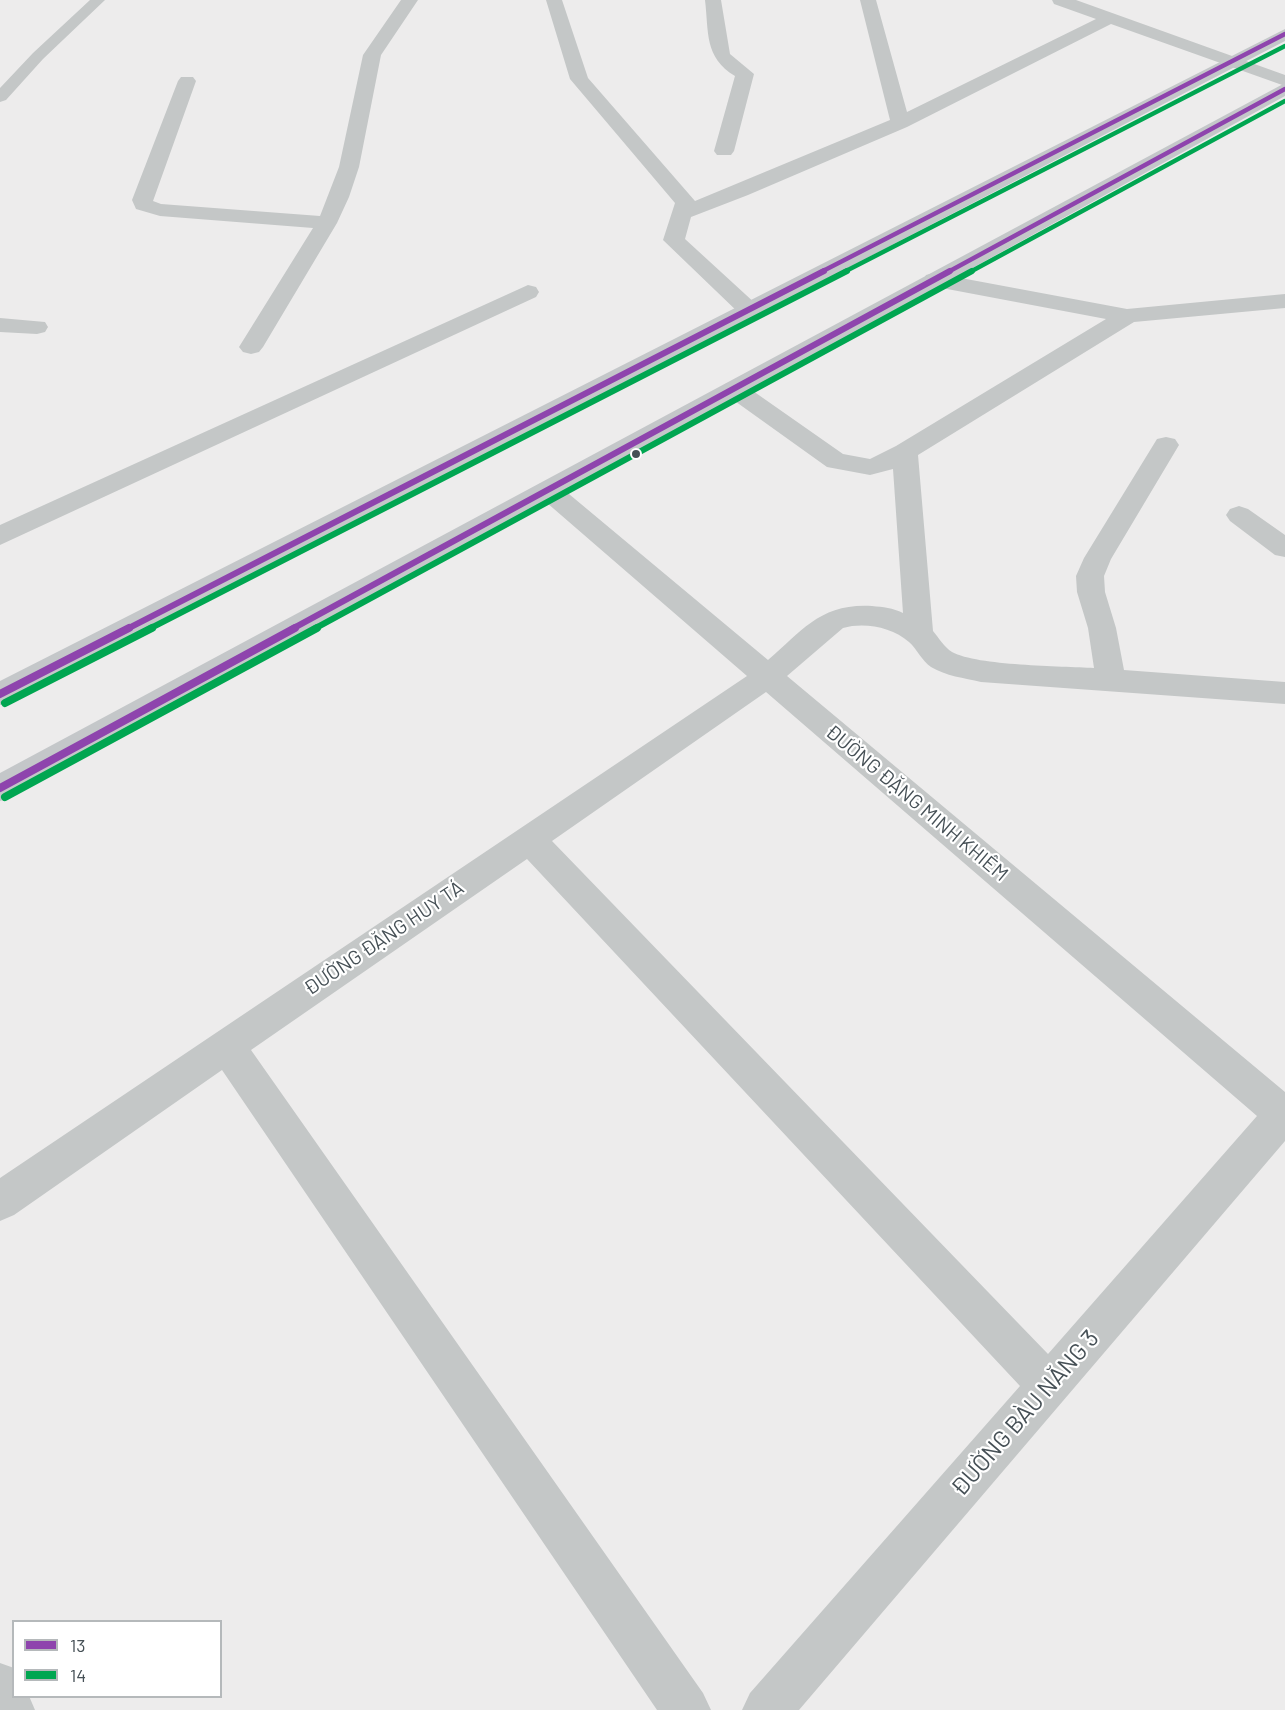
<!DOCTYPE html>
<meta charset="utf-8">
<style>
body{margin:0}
#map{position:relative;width:1285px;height:1710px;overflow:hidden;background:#edecec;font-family:Barlow,sans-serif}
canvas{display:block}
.legend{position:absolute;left:12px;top:1620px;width:210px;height:78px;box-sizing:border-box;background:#fff;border:2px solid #b5b9bb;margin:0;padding:8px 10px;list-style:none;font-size:18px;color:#465056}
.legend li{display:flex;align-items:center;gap:12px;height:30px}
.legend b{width:30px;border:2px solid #b5b9bb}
</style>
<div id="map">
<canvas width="1285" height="1710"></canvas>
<ul class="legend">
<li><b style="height:8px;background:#8e44ad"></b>13</li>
<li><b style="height:8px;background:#00a651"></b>14</li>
</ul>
</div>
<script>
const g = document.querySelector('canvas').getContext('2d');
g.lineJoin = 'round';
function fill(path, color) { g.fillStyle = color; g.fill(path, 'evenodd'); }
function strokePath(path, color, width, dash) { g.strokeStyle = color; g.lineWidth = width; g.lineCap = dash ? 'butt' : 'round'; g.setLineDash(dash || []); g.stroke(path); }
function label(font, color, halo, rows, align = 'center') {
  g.font = font + ' Barlow,sans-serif'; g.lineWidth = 4.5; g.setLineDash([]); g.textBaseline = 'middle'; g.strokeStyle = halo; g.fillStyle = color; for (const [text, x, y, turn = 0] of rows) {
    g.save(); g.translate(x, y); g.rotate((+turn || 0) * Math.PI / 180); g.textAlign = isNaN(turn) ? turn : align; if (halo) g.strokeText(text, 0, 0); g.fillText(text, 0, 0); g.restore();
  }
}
fill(new Path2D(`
 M90,0h15l-62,59 -37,41 -6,2v-14l33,-35z`), '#c4c7c7');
fill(new Path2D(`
 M401,0h17l-37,55 -22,112 -10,30 -12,26 -74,124 -4,5 -8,2 -8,-2 -4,-5 74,-119 -153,-12 -24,-7 -4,-9 46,-119 3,-4h12l3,4 -43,120 8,3 159,12 19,-49 24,-112z
 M546,0h16l26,78 107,123 195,-81 -30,-120h16l31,112 189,-93 -42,-15 -2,-4h24l209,75v11l-174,-62 -204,103 -159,68 -57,22 -6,22 72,66 3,5 -3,5 -8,2 -8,-2 -78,-75 12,-37 -105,-124z
 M705,0h16l9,54 24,20 -20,77 -3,4h-14l-3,-4 21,-75c-31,-19 -26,-43 -30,-76z
 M934,273l193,36 158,-15v14l-151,14 -216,133 15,176c6,7 11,16 19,21 26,14 109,14 142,16l-6,-40 -11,-36 -1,-16 8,-18 73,-119 9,-2 9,2 4,6 -68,114 -7,17 1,16 11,36 8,42 161,12v22l-304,-22c-17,-4 -35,-6 -50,-15 -9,-6 -14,-18 -22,-25 -17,-15 -45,-20 -66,-14l-56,48 498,416v49l-486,569h-57l8,-17 270,-307 -493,-527 -276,191 452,643 8,17h-54l-435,-640 -208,145 -14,6v-43l747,-502 -208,-180 -4,-6 4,-6 9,-3 9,3 211,176c35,-30 53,-57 104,-54 11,1 21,2 31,7l-10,-144 -23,6 -43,-8 -102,-73 -3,-5 3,-5 9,-2 9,2 100,70 27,5 26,-13 210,-127 -180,-34 -3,-5 3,-5zM766,692l491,424 -209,238 -496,-513z
 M528,285l8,2 3,5 -3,5 -536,248v-20z
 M0,318l45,4 3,5 -3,5 -8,2 -37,-2z
 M1239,506l9,3 37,26v22l-10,-2 -45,-34 -4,-6 4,-6z
 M0,1663l14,5v28h15l6,14h-35z`), '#c4c7c7');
fill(new Path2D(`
 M1285,29v12l-1274,661 -11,3v-24z
 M1285,83v13l-1274,701 -11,4v-28z`), '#c4c7c9');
strokePath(new Path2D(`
 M821,272l464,-238
 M948,272l337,-183`), '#8e44ad', 4.5);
strokePath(new Path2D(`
 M127,629l697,-358
 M292,629l658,-358`), '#8e44ad', 6);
strokePath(new Path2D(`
 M0,694l129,-66
 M0,788l295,-160`), '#8e44ad', 8);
strokePath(new Path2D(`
 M844,272l441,-226
 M970,272l315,-171`), '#00a651', 4.5);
strokePath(new Path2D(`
 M149,629l698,-358
 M314,629l658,-358`), '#00a651', 6);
strokePath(new Path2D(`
 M5,703l147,-75
 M5,797l312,-169`), '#00a651', 8);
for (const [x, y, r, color] of [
 [636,454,5,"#465056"]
]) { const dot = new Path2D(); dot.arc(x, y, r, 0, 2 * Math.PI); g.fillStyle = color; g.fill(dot); strokePath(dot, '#fff', 2); }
label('20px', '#465056', '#fff', [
 ["ĐƯỜNG ĐẶNG MINH KHIÊM",917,803,40],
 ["ĐƯỜNG ĐẶNG HUY TÁ",384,938,-34]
]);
label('24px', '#465056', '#fff', [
 ["ĐƯỜNG BÀU NĂNG 3",1025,1413,-49]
]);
</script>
